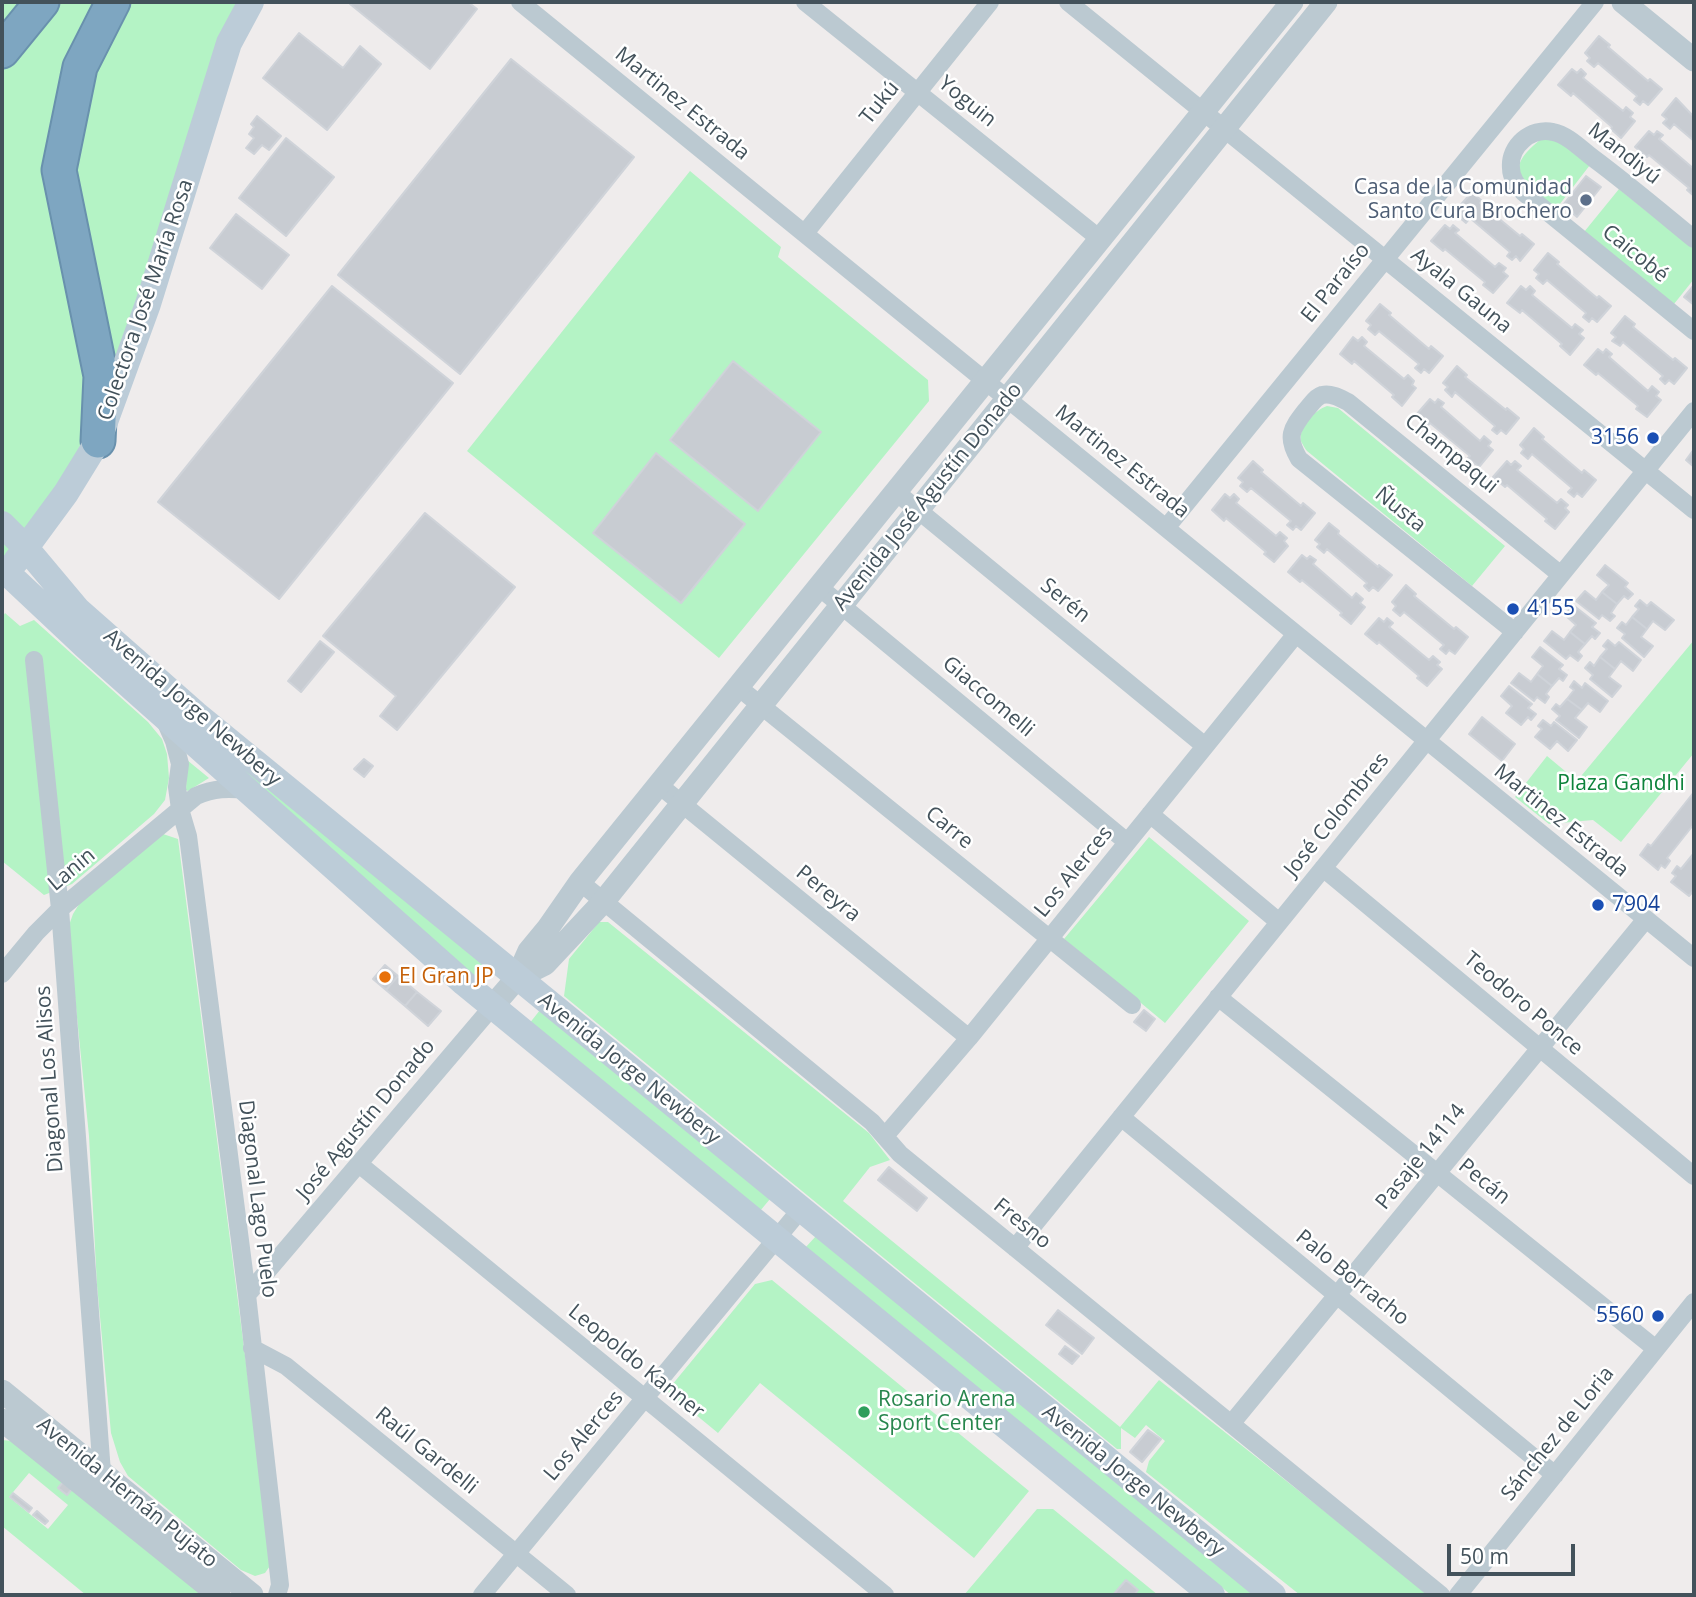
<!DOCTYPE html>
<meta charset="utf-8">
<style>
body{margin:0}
#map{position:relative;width:1696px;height:1597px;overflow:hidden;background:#efecec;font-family:"Open Sans",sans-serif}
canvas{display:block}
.frame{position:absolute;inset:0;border:4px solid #43525b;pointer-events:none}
.scale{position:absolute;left:1447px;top:1544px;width:128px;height:32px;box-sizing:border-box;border:4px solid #43525b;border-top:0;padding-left:9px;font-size:21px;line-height:24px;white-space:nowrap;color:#43525b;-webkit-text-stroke:5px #fff;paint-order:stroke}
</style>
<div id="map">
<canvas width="1696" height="1597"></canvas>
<div class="frame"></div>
<div class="scale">50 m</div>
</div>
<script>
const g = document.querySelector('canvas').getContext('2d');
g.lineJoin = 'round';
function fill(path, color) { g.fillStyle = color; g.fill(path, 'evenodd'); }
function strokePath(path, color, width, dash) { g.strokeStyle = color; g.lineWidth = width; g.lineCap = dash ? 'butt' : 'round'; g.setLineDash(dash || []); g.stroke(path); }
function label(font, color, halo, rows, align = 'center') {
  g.font = font + ' "Open Sans",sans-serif'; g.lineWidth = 5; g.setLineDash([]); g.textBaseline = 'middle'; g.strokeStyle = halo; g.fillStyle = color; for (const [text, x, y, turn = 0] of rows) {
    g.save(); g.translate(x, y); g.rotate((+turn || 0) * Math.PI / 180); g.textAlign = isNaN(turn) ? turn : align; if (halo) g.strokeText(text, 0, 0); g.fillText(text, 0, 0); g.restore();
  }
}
fill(new Path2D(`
 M2,2h249l-153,439 -96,138z
 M1540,140h17l33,25 -34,44c-29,-24 -58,-36 -16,-69z
 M690,171l91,76 -3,10 150,123 1,21 -210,257 -252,-207z
 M1619,189l75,60v30l-20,25 -90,-72z
 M1327,406l11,2 167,138 -33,40 -165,-135c-1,-1 -6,-9 -6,-10 -3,-14 14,-31 26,-35z
 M5,613l15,13 14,-6 114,102 14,17 5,15 2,24 -4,22 -11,14 -82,70 -28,11 -42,-34v-243z
 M1694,640v113l-73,89 -28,-22 -44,4 -34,-27 32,-41 30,25z
 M151,692l331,271 -1,9 -6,4z
 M187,760l22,18 -21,13 -2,-1z
 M163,834l15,5 94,724 -7,10 -10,3 -14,-6 -113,-94 -8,-14 -9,-29 -14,-148 -8,-149 -21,-208 5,-14 8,-13z
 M1149,837l100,84 -84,102 -101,-84z
 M599,922h9l261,211 21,27 -20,7 -27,34 277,226 39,-47 265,210v5h-124l-154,-123 3,-11 16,-20 -19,-16 -11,13 -14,-10v21h-4l-553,-453 5,-37z
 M540,1010l230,189 -10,12 -231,-187z
 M816,1236l443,359h-28l-426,-347z
 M772,1280l257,211 -55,67 -214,-175 -42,50 -51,-42 88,-107z
 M2,1440l10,1 51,41 -5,6 8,7 6,-6 131,106h-117l-84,-69zM29,1473l39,32 -20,24 -39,-32z
 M1037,1509h16l105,86h-194z`), '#b4f3c5');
const building = new Path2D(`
 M352,2h116l9,7 -47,60 -80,-65z
 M299,33l44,35 17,-22 21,18 -54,66 -64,-52z
 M1599,36l11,9 -2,2 40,34 2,-2 12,10 -14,16 -5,-4 -3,4 -6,-5 3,-4 -39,-33 -4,4 -7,-6 3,-3 -5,-5z
 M511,59l123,98 -174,217 -122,-99z
 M1572,69l5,4 4,-4 5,5 -3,4 40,33 3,-4 7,6 -3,4 5,4 -14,17 -10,-9 1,-2 -39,-34 -2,3 -13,-11z
 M1676,98l18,19v24l-20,-17 -4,5 -7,-6 4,-4 -5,-4z
 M257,116l24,20 -12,14 -7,-5 -8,9 -8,-6 8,-10 -5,-4 5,-7 -3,-3z
 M1649,131l5,4 3,-4 6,4 -4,4 35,30v27l-7,-6 2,-2 -40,-33 -2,2 -12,-10z
 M286,138l48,39 -48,59 -47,-38z
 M1586,176l15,11 -24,30 -14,-12z
 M1472,192l10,9 -2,2 40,33 2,-2 12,10 -14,17 -4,-5 -4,4 -5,-4 3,-4 -40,-34 -4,5 -7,-6 3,-4 -5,-4z
 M236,214l53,41 -27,34 -52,-41z
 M1445,225l5,4 3,-4 6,5 -4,3 40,34 4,-4 7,5 -3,4 5,4 -15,17 -10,-8 2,-3 -40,-33 -2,2 -12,-10z
 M1548,253l11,9 -2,2 40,34 2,-2 12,10 -14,16 -5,-4 -3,4 -6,-5 3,-4 -39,-33 -4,4 -7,-6 3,-4 -5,-4z
 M1694,285v20l-10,-8z
 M332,286l121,97 -174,216 -121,-97z
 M1521,286l5,4 4,-4 5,5 -3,4 40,33 3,-4 8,6 -4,4 5,4 -14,17 -10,-9 2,-2 -40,-34 -2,3 -13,-10z
 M1380,304l11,9 -2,2 40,34 2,-3 12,10 -14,17 -5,-4 -3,4 -6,-5 4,-4 -40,-33 -4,4 -7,-6 3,-4 -5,-4z
 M1625,316l10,8 -2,3 40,33 2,-2 12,10 -13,16 -5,-4 -4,4 -5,-5 3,-3 -40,-34 -3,4 -8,-5 4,-4 -5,-4z
 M1353,337l5,4 4,-4 5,5 -3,4 40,33 4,-4 6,6 -2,4 4,3 -14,18 -10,-9 2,-2 -40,-34 -2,3 -12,-10z
 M1598,349l5,4 3,-4 6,5 -3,3 39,34 4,-5 7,6 -3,4 5,4 -14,17 -11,-8 2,-3 -40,-33 -2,2 -12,-10z
 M733,361l88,71 -63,79 -88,-71z
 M1457,366l10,9 -2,2 41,33 1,-2 12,10 -13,16 -5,-4 -4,4 -5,-4 3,-4 -40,-34 -3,5 -7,-7 3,-3 -5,-4z
 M1430,399l5,4 3,-4 6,4 -3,4 39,34 4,-5 7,6 -3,4 5,4 -14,17 -11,-9 2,-2 -40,-33 -2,2 -12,-10z
 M1534,428l10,9 -2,2 40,34 2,-3 12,10 -14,17 -5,-4 -3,4 -6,-5 4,-4 -40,-34 -4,5 -7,-6 3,-4 -4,-4z
 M1694,449v18l-8,-7z
 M656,453l89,71 -64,79 -88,-70z
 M1253,461l10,9 -2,2 40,34 2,-3 12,10 -14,17 -5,-4 -3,4 -6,-5 4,-4 -40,-33 -4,4 -7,-6 3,-4 -5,-4z
 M1507,461l4,4 4,-4 6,5 -4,4 40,33 4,-4 7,6 -3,3 4,4 -14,17 -10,-8 2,-2 -40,-34 -2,2 -12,-10z
 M1225,494l5,4 4,-4 5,5 -3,4 40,33 4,-4 7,6 -3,3 4,5 -14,16 -10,-8 2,-2 -40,-34 -2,3 -12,-11z
 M425,513l90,74 -118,143 -17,-14 16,-20 -73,-60z
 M1329,523l10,8 -1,3 40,33 1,-2 13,10 -14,16 -5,-4 -4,4 -5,-5 3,-3 -40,-34 -3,4 -7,-6 3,-3 -5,-4z
 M1302,555l5,4 3,-3 6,4 -3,4 39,34 4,-5 7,6 -3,4 5,4 -14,17 -11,-9 2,-2 -40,-33 -2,2 -12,-10z
 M1605,565l23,18 -3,4 8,7 -5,5 -4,-3 -7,8 -15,-12 7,-7 -12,-10z
 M1406,585l10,9 -2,2 40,33 2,-2 12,10 -13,17 -6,-4 -3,4 -6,-5 4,-4 -40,-33 -4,4 -7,-6 3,-4 -4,-4z
 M1585,591l11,9 6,-8 15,12 -6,9 4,3 -5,5 -8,-6 -3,4 -23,-18z
 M1640,600l7,6 4,-4 23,18 -9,10 -12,-9 -6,8 -15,-12 7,-8 -4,-3z
 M1573,605l23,18 -4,4 8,6 -5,6 -3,-3 -7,8 -15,-12 6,-7 -11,-10z
 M1632,617l15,12 -6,8 12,9 -9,11 -22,-19 3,-4 -8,-6 5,-6 4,3z
 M1379,618l5,4 3,-4 6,5 -4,4 40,33 4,-4 7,6 -3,3 5,4 -15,17 -10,-8 2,-2 -40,-34 -2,2 -12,-10z
 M1552,631l12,9 6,-8 15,12 -7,8 4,4 -4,5 -8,-6 -4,4 -22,-18z
 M1608,640l7,6 4,-4 22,18 -8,11 -12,-10 -6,8 -15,-12 7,-8 -4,-3z
 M320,641l14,11 -33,40 -13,-11z
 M1540,647l23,18 -4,4 8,6 -4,6 -4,-3 -7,8 -15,-12 6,-8 -11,-9z
 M1600,657l15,12 -6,8 12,9 -9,11 -22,-18 3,-4 -8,-7 5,-6 4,4z
 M1519,673l12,9 6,-8 15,12 -6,8 3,3 -4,6 -8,-6 -3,4 -23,-18z
 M1574,681l8,7 3,-5 23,18 -8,11 -12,-9 -6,7 -15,-11 7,-9 -4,-3z
 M1509,686l23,18 -4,4 8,6 -5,6 -3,-3 -7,8 -15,-12 6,-7 -11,-10z
 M1567,699l15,11 -7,8 12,9 -8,11 -23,-18 4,-4 -8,-7 4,-5 4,3z
 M1482,717l33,27 -13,17 -33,-27z
 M1543,720l8,6 3,-4 23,18 -9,11 -11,-10 -7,8 -15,-12 7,-8 -4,-3z
 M364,759l9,7 -9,11 -10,-8z
 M1694,792v32l-27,34 3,3 -5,7 -4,-3 -3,5 -18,-15 8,-11 3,2z
 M1694,853v37l-5,6 -18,-14 5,-6 -4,-3 5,-7 4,3z
 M385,965l13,11 -12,14 -13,-11z
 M398,976l19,16 -12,14 -19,-16z
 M417,992l24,19 -13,15 -23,-20z
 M1144,1010l11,9 -9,12 -12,-9z
 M889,1167l38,31 -10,13 -39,-31z
 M1058,1310l36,28 -12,16 -36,-29z
 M1065,1346l14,10 -7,8 -13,-10z
 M1148,1430l13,9 -19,23 -12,-10z
 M63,1482l9,7 -5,6 -9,-7z
 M13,1493l19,15 -3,4 -19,-15z
 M37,1511l11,10 -3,3 -12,-9z
 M1126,1580l12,10 -4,5h-21z`);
fill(building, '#c8ccd2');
strokePath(building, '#cfd3d9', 2);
const motorway = new Path2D(`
 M2,51l40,-49
 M98,441l3,-65 -42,-206 21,-103 33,-65`);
strokePath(motorway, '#6991ad', 37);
strokePath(new Path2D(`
 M520,2l1174,956
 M805,2l295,237
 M1068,2l626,508
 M805,233l185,-231
 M1694,239c-33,-27 -66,-55 -101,-81 -12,-9 -25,-23 -40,-26 -22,-5 -44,14 -42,36 0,10 6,17 12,24l171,139
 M896,492l309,254
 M1166,528l429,-526
 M819,587l308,255
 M1515,632l-216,-173c-13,-22 -8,-30 7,-49 5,-5 9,-13 16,-15 10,-2 18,3 26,7l213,173
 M34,660l26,249 42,564 -4,5
 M738,687l394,318
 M166,723l8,18 6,23 -3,23 3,22 8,27 59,459 33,290 -3,10
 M659,785l310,253
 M1150,814l129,108
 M1323,868l371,308
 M580,882l292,240 28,32 541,441
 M2,974l34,-41 24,-24 136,-113c18,-8 32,-8 52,-6
 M1218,997l438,352
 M1121,1117l434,358
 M885,1136l84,-98 327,-404
 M359,1164l526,431
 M1015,1248l679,-837
 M247,1295l245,-288
 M252,1348l34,18 281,229
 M1231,1424l415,-505
 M482,1595l319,-386
 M1458,1595l236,-293`), '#bbc9d1', 18);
strokePath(new Path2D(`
 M1623,2l71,58
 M517,978l28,-14 58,-62 723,-900
 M492,1007l25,-29 12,-27 19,-23 32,-46 712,-880
 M2,1391l250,204
 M2,1420l217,175`), '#bbc9d1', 23);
strokePath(new Path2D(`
 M2,524l24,24 52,62 118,104 1077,881
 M16,561l50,-68 32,-52 50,-137 81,-261 22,-41
 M2,568l83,78 379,337 748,612`), '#bcccd8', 26);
strokePath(motorway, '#7ea6c1', 33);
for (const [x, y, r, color] of [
 [1586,200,7,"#5c6f8a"],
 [1653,438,7,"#1a4fb4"],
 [1513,609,7,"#1a4fb4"],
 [1598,905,7,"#1a4fb4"],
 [385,977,7,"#e8710a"],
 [1658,1316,7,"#1a4fb4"],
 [864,1412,7,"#2e9e5b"]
]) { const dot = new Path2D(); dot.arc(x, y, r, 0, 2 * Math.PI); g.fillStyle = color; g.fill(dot); strokePath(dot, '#fff', 2.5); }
label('21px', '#43525b', '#fff', [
 ["Yoguin",967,102,39],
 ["Tukú",880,103,-51],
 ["Martinez Estrada",682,104,39],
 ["Mandiyú",1624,154,38],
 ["Caicobé",1635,254,39],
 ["El Paraíso",1336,283,-51],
 ["Ayala Gauna",1461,291,39],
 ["Colectora José María Rosa",146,300,-71],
 ["Champaqui",1451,454,39],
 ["Martinez Estrada",1122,462,39],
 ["Avenida José Agustín Donado",928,497,-51],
 ["Ñusta",1400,510,39],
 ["Serén",1065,601,39],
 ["Giaccomelli",988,697,40],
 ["Avenida Jorge Newbery",192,708,41],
 ["José Colombres",1337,815,-51],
 ["Martinez Estrada",1561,821,39],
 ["Carre",949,828,39],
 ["Lanin",72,870,-40],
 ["Los Alerces",1074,872,-51],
 ["Pereyra",828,894,39],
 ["Teodoro Ponce",1523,1004,40],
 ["Avenida Jorge Newbery",629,1069,39],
 ["Diagonal Los Alisos",50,1079,-94],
 ["José Agustín Donado",366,1120,-50],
 ["Pasaje 14114",1421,1157,-51],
 ["Pecán",1484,1182,39],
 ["Diagonal Lago Puelo",257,1199,83],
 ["Fresno",1022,1224,39],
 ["Palo Borracho",1352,1278,39],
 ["Leopoldo Kanner",636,1362,39],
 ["Sánchez de Loria",1558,1434,-51],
 ["Los Alerces",584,1436,-50],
 ["Raúl Gardelli",426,1451,39],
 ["Avenida Jorge Newbery",1133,1481,39],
 ["Avenida Hernán Pujato",127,1493,39]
]);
label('21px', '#4e5e75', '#fff', [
 ["Casa de la Comunidad",1572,188],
 ["Santo Cura Brochero",1572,212]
], 'right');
label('21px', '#164399', '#fff', [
 ["3156",1639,438],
 ["4155",1527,609,"left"],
 ["7904",1612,905,"left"],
 ["5560",1644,1316]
], 'right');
label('21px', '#0d833b', '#fff', [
 ["Plaza Gandhi",1621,784]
]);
label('21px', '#c56008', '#fff', [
 ["El Gran JP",399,977]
], 'left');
label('21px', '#27864d', '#fff', [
 ["Rosario Arena",878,1400],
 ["Sport Center",878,1424]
], 'left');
</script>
